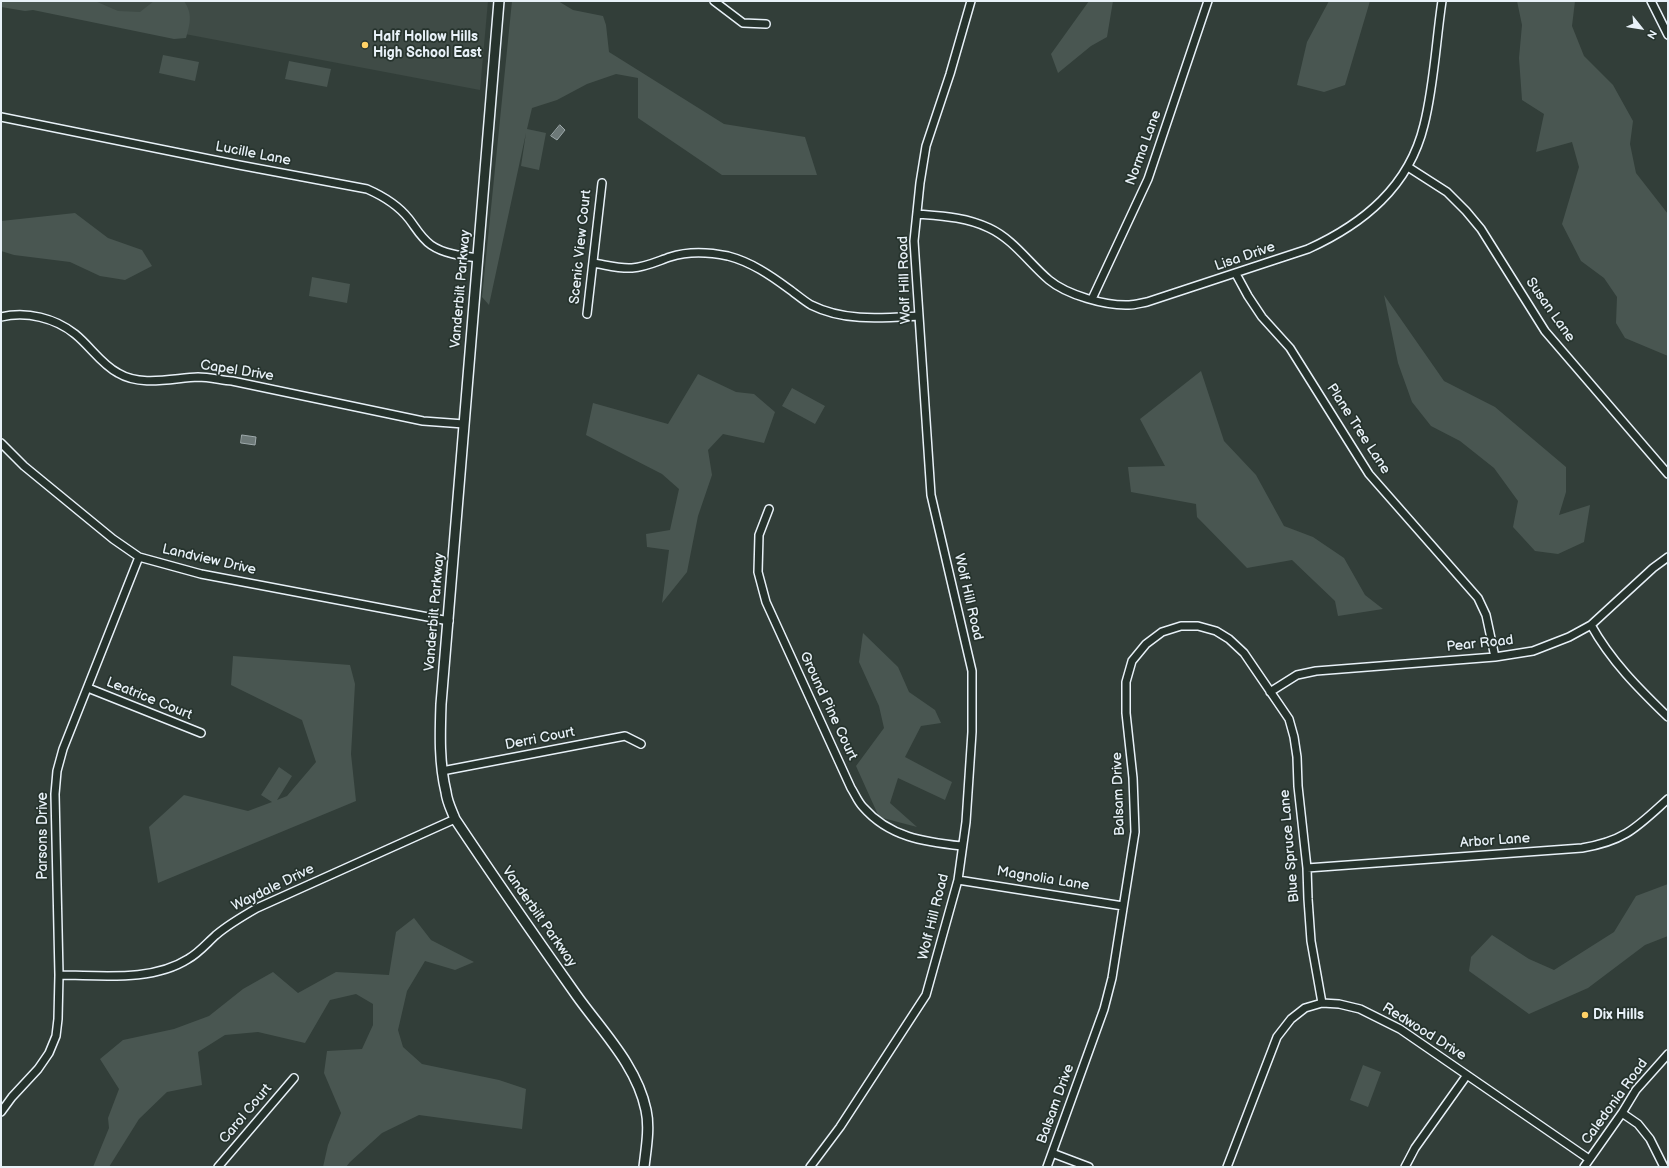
<!DOCTYPE html>
<style>
body{margin:0}
#map{position:relative;width:1669px;height:1168px;overflow:hidden;background:#323e39;font-family:"Balsamiq Sans",sans-serif}
canvas{display:block}
.frame{position:absolute;inset:0;border:2px solid #e8f1f8;pointer-events:none}
.north{position:absolute;left:1621px;top:8px;width:40px;height:40px;-webkit-text-stroke:3px #26332d;paint-order:stroke;rotate:120deg;font-size:11px;font-weight:700;line-height:16px;text-align:center;color:#e8f1f8}
.north::after{content:'';display:block;margin:auto;width:14px;height:18px;background:#e8f1f8;clip-path:polygon(50% 0,100% 100%,50% 72%,0 100%)}
</style>
<div id="map">
<canvas width="1669" height="1168"></canvas>
<div class="frame"></div>
<div class="north">N</div>
</div>
<script>
const g = document.querySelector('canvas').getContext('2d');
g.lineJoin = 'round';
function fill(path, color) { g.fillStyle = color; g.fill(path, 'evenodd'); }
function strokePath(path, color, width, dash) { g.strokeStyle = color; g.lineWidth = width; g.lineCap = dash ? 'butt' : 'round'; g.setLineDash(dash || []); g.stroke(path); }
function label(font, color, halo, rows, align = 'center') {
  g.font = font + ' "Balsamiq Sans",sans-serif'; g.lineWidth = 3.5; g.setLineDash([]); g.textBaseline = 'middle'; g.strokeStyle = halo; g.fillStyle = color; for (const [text, x, y, turn = 0] of rows) {
    g.save(); g.translate(x, y); g.rotate((+turn || 0) * Math.PI / 180); g.textAlign = isNaN(turn) ? turn : align; if (halo) g.strokeText(text, 0, 0); g.fillText(text, 0, 0); g.restore();
  }
}
fill(new Path2D(`
 M11,1h477l-8,89z`), '#3f4b46');
fill(new Path2D(`
 M1,1h94l23,10 22,1 14,-11h30c9,13 6,23 2,37l-12,1 -141,-29 -8,1 -24,-4z
 M512,1h46l15,9 30,6 3,9 3,27 115,72 81,13 12,38h-95l-84,-57v-40l-22,-4 -29,10 -30,16 -25,8 -5,21 19,4 -7,37 -18,-4 5,-33 -37,172 -7,-8z
 M1089,1h24l-6,36 -16,9 -33,27 -7,-19z
 M1329,1h41l-25,84 -21,7 -27,-7 10,-43z
 M1517,1h58l-3,25 12,30 29,29 20,36 -3,23 6,29 32,41v142l-43,-18 -9,-15 1,-26 -13,-19 -23,-17 -19,-37 17,-57 -7,-25 -36,10 8,-38 -22,-14 -3,-42 3,-33z
 M163,55l36,7 -4,19 -36,-8z
 M289,61l42,8 -4,18 -42,-8z
 M75,213l33,25 34,12 10,16 -27,14 -25,-4 -30,-14 -56,-7 -13,-4v-30z
 M312,277l38,7 -3,19 -38,-7z
 M1384,295l60,86 51,26 71,60v25l-7,23 31,-10 -6,37 -26,12 -23,-3 -22,-24 5,-26 -24,-33 -34,-27 -29,-15 -19,-24 -14,-39z
 M1201,371l23,70 32,34 28,51 29,11 31,21 21,37 18,14 -45,7 -3,-15 -43,-41 -45,8 -50,-51 -1,-13 -65,-12 -3,-25 37,-1 -25,-47z
 M698,374l38,18 18,2 21,18 -11,31 -41,-9 -15,16 4,25 -14,41 -11,56 -25,31 7,-53 -22,-3 -1,-13 24,-4 9,-41 -17,-15 -76,-39 7,-32 75,21z
 M792,388l33,18 -10,18 -33,-18z
 M863,633l35,34 11,25 26,18 6,13 -20,3 -16,31 47,25 -7,18 -47,-22 -8,25 27,24 -38,-10 -23,-51 28,-38 -5,-22 -20,-44z
 M233,656l117,9 5,19 -4,70 5,47 -198,82 -9,-56 35,-32 64,16 24,-9 -11,-7 18,-28 13,9 -15,24 10,-4 29,-34 -14,-42 -71,-35z
 M1668,884v52l-23,9 -57,43 -59,26 -60,-43 2,-14 21,-22 37,24 25,11 60,-38 22,-36z
 M414,918l17,22 43,22 -19,8 -30,-9 -18,30 -9,39 5,17 19,17 77,16 27,9 -4,40 -103,-14 -37,18 -32,29 -4,5h-23l5,-22 13,-32 -17,-40 3,-22 35,-2 11,-24v-21l-17,-10 -26,6 -25,43 -47,-11 -33,3 -27,17 4,33 -35,7 -28,27 -30,48h-16l16,-39 -1,-10 11,-29 -19,-30 23,-19 51,-11 35,-13 34,-27 30,-17 25,21 38,-21 53,3 7,-43z
 M1363,1065l18,7 -13,35 -18,-7z`), '#495651');
const water = new Path2D(`
 M560,125l5,5 -8,10 -6,-4z
 M242,435l14,2 -1,8 -14,-2z`);
fill(water, '#6d7978');
strokePath(water, '#9ea9ab', 1);
const minor = new Path2D(`
 M714,1l29,22 23,1
 M1651,1l17,34
 M1,117l238,48 128,24c16,7 31,16 42,30 7,9 12,19 22,26 13,9 31,11 47,13
 M1408,167l39,25 19,19 15,18 64,102 123,143
 M917,214c25,2 49,3 72,14 24,11 40,35 60,52 18,15 57,26 80,25 6,0 12,-2 18,-3l161,-53c55,-25 101,-62 116,-124 10,-39 12,-84 18,-124
 M593,263c13,2 27,6 39,5 14,-1 26,-7 38,-11 18,-6 39,-5 58,-1 23,6 42,19 61,33 7,5 15,12 22,16 34,17 72,13 108,11
 M1236,274l12,22 14,21 28,31 79,126 109,124 8,17 9,42
 M1092,299l56,-120 60,-178
 M587,314l15,-131
 M1,317c26,-6 54,1 74,17 15,12 26,30 43,39 23,14 55,5 80,4 11,0 23,3 34,4l191,40 41,3
 M1,443l23,23 89,73 26,18 62,17 248,47
 M769,509l-10,26 -1,37 8,30 85,186c4,6 7,14 12,19 26,30 61,35 99,39
 M1591,625c20,36 47,63 77,92
 M88,688l113,45
 M1270,692l27,-17 19,-4 179,-14 38,-6 36,-14 22,-12 62,-57 15,-11
 M442,771l183,-35 16,8
 M1307,868l275,-20c43,-7 55,-21 86,-49
 M958,880l165,26
 M59,975c42,0 93,7 129,-16 11,-6 19,-16 28,-24 13,-11 27,-19 41,-27l198,-89
 M1,1112l11,-15 26,-28 11,-16 7,-17 2,-17 1,-44 -4,-181 2,-23 6,-22 76,-192
 M1622,1113l16,11 12,15 14,28
 M1052,1153l37,14
 M218,1167l76,-89
 M810,1167l30,-40 86,-132 32,-115 8,-58 6,-90v-61l-41,-176 -17,-254 6,-58 6,-37 24,-72 21,-73
 M1047,1167l57,-158 8,-31 23,-146 -2,-54 -7,-65v-31l6,-21 14,-17 16,-12 19,-6h17l18,5 13,8 15,14 45,66 5,18 3,20 1,29 9,82 1,31 3,42 11,62
 M1227,1167l50,-130 14,-18 14,-11 17,-5 17,1 21,5 40,20 189,130
 M1405,1167l10,-19 52,-73
 M1584,1167l38,-54 14,-23 32,-36`);
const major = new Path2D(`
 M499,1l-58,703c-1,30 -2,59 5,88 1,10 6,19 9,27 40,60 81,119 122,177 25,35 60,70 69,114 4,18 0,39 -2,57`);
strokePath(minor, '#e8f1f8', 10);
strokePath(major, '#e8f1f8', 12);
strokePath(minor, '#26332d', 7);
strokePath(major, '#26332d', 9);
for (const [x, y, r, color] of [
 [365,45,4,"#ffd166"],
 [1585,1015,4,"#ffd166"]
]) { const dot = new Path2D(); dot.arc(x, y, r, 0, 2 * Math.PI); g.fillStyle = color; g.fill(dot); strokePath(dot, '#26332d', 1.5); }
label('bold 14px', '#e8f1f8', '#26332d', [
 ["Half Hollow Hills",373,37],
 ["High School East",373,53],
 ["Dix Hills",1593,1015]
], 'left');
label('14px', '#e8f1f8', '#26332d', [
 ["Norma Lane",1144,148,-70],
 ["Lucille Lane",253,154,11],
 ["Scenic View Court",581,247,-84],
 ["Lisa Drive",1245,257,-19],
 ["Wolf Hill Road",905,280,-92],
 ["Vanderbilt Parkway",461,289,-85],
 ["Susan Lane",1550,310,55],
 ["Capel Drive",237,371,9],
 ["Plane Tree Lane",1358,429,57],
 ["Landview Drive",209,560,13],
 ["Wolf Hill Road",968,597,77],
 ["Vanderbilt Parkway",435,612,-85],
 ["Pear Road",1480,644,-6],
 ["Leatrice Court",149,699,22],
 ["Ground Pine Court",828,706,65],
 ["Derri Court",540,739,-11],
 ["Balsam Drive",1119,794,-92],
 ["Parsons Drive",43,836,-90],
 ["Arbor Lane",1495,841,-4],
 ["Blue Spruce Lane",1290,846,-95],
 ["Magnolia Lane",1043,879,9],
 ["Waydale Drive",273,888,-26],
 ["Vanderbilt Parkway",539,917,55],
 ["Wolf Hill Road",934,917,-76],
 ["Redwood Drive",1424,1032,32],
 ["Caledonia Road",1615,1102,-54],
 ["Balsam Drive",1056,1104,-70],
 ["Carol Court",246,1114,-50]
]);
</script>
